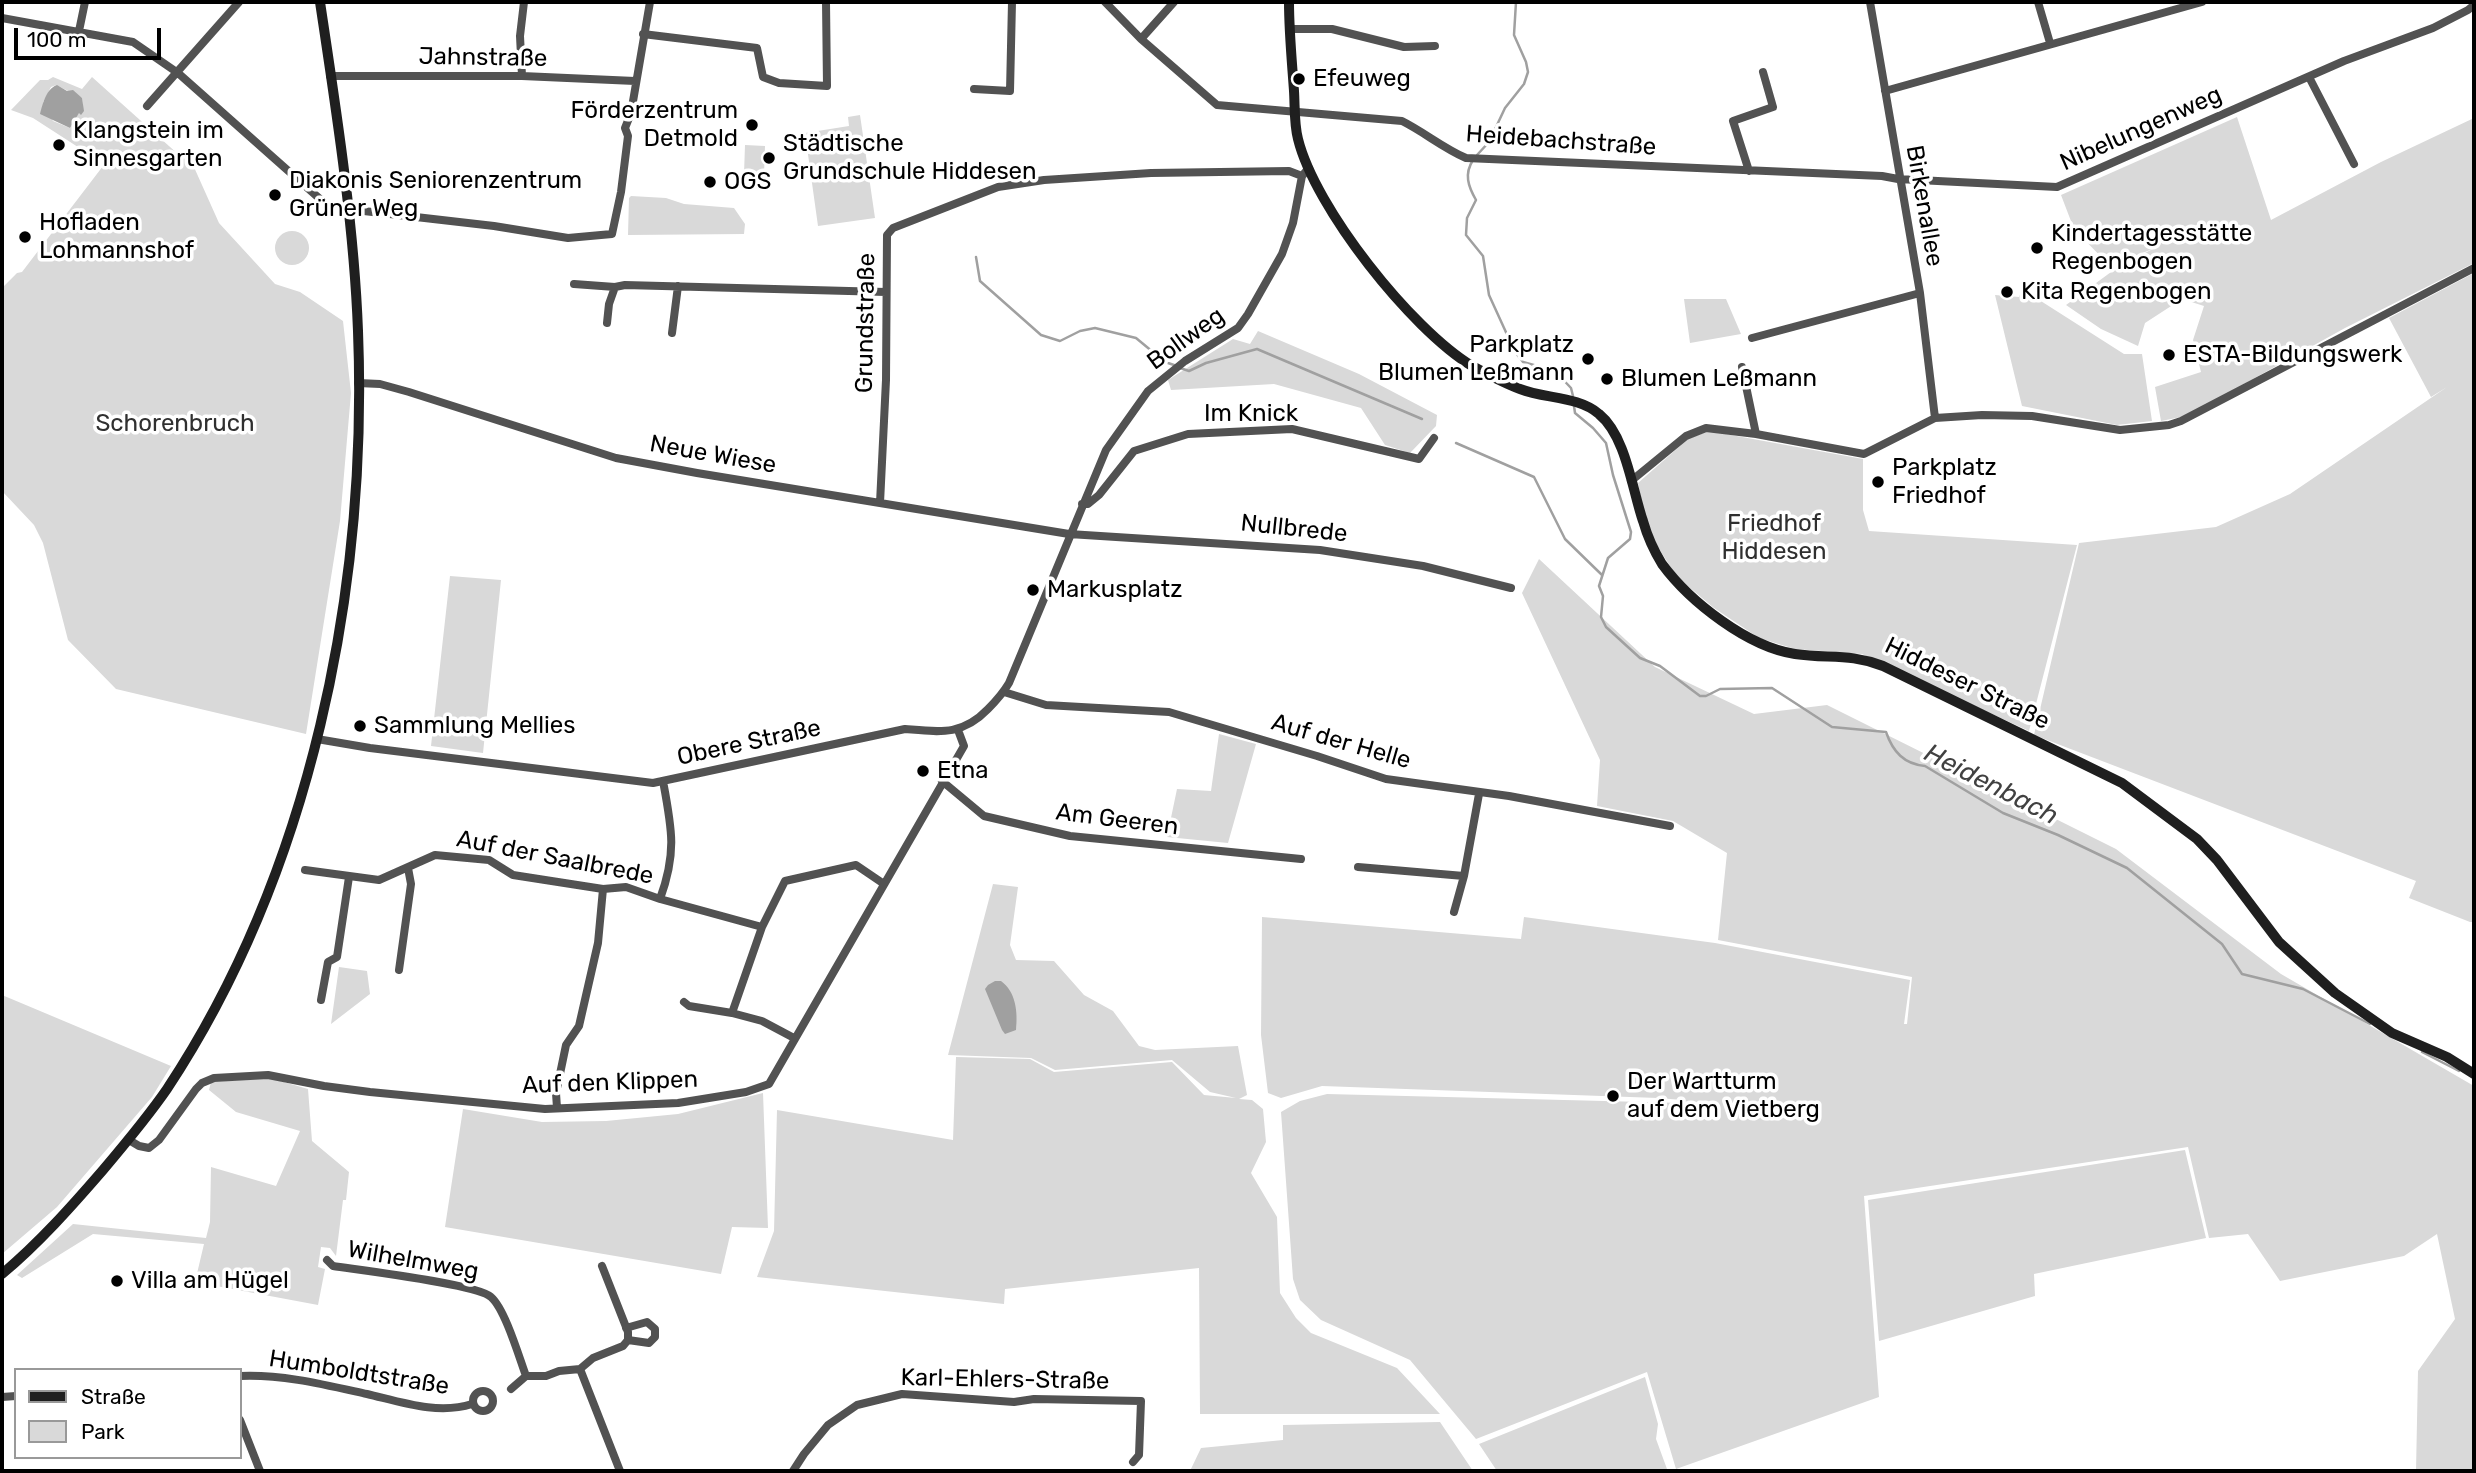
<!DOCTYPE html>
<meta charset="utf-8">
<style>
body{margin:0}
#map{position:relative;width:2476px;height:1473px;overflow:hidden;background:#fff;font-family:Rubik,sans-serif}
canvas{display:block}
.frame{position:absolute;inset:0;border:4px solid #000;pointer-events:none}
.legend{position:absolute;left:14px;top:1368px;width:228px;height:91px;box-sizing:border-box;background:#fff;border:2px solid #999;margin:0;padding:9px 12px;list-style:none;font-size:21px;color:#000}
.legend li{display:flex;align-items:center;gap:14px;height:35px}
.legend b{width:35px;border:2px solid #999}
.scale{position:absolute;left:14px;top:28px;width:147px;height:32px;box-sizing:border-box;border:4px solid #000;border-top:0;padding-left:9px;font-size:21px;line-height:24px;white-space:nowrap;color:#000;-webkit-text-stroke:5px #fff;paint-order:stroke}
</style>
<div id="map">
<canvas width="2476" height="1473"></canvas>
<div class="frame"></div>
<ul class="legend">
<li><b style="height:9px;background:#1f1f1f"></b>Straße</li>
<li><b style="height:19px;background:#d9d9d9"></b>Park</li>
</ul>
<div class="scale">100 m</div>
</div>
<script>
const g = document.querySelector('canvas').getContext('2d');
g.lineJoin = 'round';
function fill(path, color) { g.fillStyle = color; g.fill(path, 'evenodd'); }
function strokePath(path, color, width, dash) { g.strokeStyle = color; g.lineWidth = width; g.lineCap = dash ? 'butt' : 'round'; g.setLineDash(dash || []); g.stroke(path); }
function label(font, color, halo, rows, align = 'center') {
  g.font = font + ' Rubik,sans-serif'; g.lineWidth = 7; g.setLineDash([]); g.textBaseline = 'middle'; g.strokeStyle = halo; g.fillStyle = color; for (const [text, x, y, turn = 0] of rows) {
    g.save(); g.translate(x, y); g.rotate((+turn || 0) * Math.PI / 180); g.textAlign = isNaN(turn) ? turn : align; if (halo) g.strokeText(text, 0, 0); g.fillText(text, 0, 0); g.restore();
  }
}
fill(new Path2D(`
 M53,77l29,12 10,-12 87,78 10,1 30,67 56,61 25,8 43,29 8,72 -11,128 -34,213 -190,-45 -48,-49 -25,-97 -9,-18 -32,-34v-203l15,-15 5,-1 81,-106 -1,-7 -12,5 -9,-10v-5l-48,-31 -22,-8 29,-30h8zM56,85l26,13 1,13 -4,1 -9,16 -17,-7 -10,-19 8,-15z
 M860,115l15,103 -57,8 -13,-93 44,-7 -1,-9z
 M2237,117l34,103 110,-58 93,-44v145l-129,65 -159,88 -25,5 -6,-34 46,-15 -8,-32 11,-34 -22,-7 -37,24 -7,23 -37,-17 -35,-24 56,-41 33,-16 -45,18 -36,-37 -13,-34z
 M745,145l20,1 -1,29 -20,-1z
 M631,196l35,2 18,6 50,4 11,16 -1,10 -116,1 1,-37z
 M275 248a17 17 0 1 1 34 0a17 17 0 1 1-34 0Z
 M2474,273v649h-4l-61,-24 7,-17 -382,-146 45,-192 137,-16 74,-33 157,-107 -16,10 -42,-79z
 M2022,289l102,65h18l10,67 -35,4 -95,-19 -27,-111 24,2z
 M1684,299h42l15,35 -51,9z
 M1258,331l101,43 78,41 -1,11 -26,27 -25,-8 -24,-37 -87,-24 -103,6 -3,-10 65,-41 17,5z
 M1709,431l154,28v51l6,21 208,14 -48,186 -167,-77 -67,-5 -36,-11 -45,-30 -37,-31 -23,-36 -11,-32 -5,-26 50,-44z
 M1539,559l116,108 99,47 73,-9 289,144 165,125 193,112v385h-58l2,-100 37,-52 -18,-85 -33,22 -124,25 -32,-47 -39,4 -21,-91 -324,49 15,201 -203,72 -29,-97 -171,67 -66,-79 -89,-40 -21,-20 -7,-21 -12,-167 19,-11 27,-7 356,9 -1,-3 -24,-2 -336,-12 -41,12 -13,-5 -7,-58 1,-118 259,22 3,-22 191,26 195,37 -6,44h3l5,-47 -194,-37 9,-87 -54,-32 -76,-15 3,-46 -78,-167z
 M450,576l51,4 -18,173 -52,-7z
 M1219,734l37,10 -28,99 -61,-6 10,-48 34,2z
 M993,884l25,3 -8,58 6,15 38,1 30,34 29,16 26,35 16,4 83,-4 9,49 -8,4 13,1 11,9 3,33 -15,31 26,44 3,76 16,25 15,15 86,35 43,46h-240l-1,-146 -194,21 -1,15 -247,-27 17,-46 3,-121 176,30 3,-83 74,2 24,13 118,-10 32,33 32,3 -26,-6 -38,-32 -117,10 -24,-12 -83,-3z
 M339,967l28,4 3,23 -39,30z
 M2,995l169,71 -19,31 -95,110 -55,47z
 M270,1078l38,11 4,52 37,31 -3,28h-3l-7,56 -6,-8 -9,-1 -3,20 7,2 -7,36 -123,-23 9,-38 -111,-10 -71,44 -5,-3 56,-51 133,14 4,-16 1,-55 65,19 24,-55 -64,-19 -27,-22 2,-8z
 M763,1093l5,135 -36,-1 -11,47 -276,-47 18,-118 79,13 64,-1 72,-7z
 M2185,1150l21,88 -172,36 1,22 -156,45 -11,-141z
 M1645,1377l13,47 -2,15 11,30 -1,2h-169l-18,-27z
 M1440,1422l33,49h-283l11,-23 82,-8v-15z`), '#d9d9d9');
fill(new Path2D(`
 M57,85l10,6 6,-1 9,8 2,13 -3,4 -2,-2 -9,15 -30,-14c3,-11 6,-25 17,-29z
 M995,981h6c15,11 17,31 15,49l-11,4 -3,-4 -17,-41 3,-4z`), '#a0a0a0');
strokePath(new Path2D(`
 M1477,155l12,-13 16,-34 19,-24 4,-12 -2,-10 -12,-27 2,-33
 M1473,160c-9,14 -5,26 3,40l-9,18 -1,17 17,21 6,39 26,57 8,10 32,9 16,17 2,8
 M976,257l4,24 61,54 19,6 20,-10 15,-3 41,10 29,24 9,3
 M1180,368l9,3 17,-8 51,-14 165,70
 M1574,406l1,7 18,15 13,15 7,32 18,57 -1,7 -22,19 -9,28 4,10 -2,21 5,10 34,31 20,8 40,30h6l14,-7 52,-1 60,39 54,5c7,20 18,32 39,34l78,47 55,22 69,33 95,76 20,30 61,15 67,35
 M1456,443l78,34 31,62 37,36
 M2422,1052l37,19`), '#a0a0a0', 2.5);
strokePath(new Path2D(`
 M1105,2l36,37 76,66 185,16c22,11 41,27 64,37l416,18 16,3 159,8 287,-126 89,-33 35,-18 6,-5
 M1870,2l50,291 15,125
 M2038,2l12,41
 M2,18l131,24 45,31 151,134 165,19 74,12 44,-4 9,-42 7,-56 -3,-8 6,-15 19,-111
 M1290,29h42l72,18 31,-1
 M79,31l6,-29
 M643,34l114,14 6,29 16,6 48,3 -1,-84
 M1141,39l33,-37
 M330,76h192l113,5
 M522,76l-2,-40 4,-34
 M2309,77l45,87
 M974,89l36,2 2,-89
 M1885,91l317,-89
 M147,106l92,-104
 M1749,171l-16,-50 40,-14 -10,-35
 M574,284l41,3 10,-2 261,7
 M607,323l2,-19 6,-17
 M672,333l6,-47
 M1752,338l168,-45
 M1742,367l14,67
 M358,383l22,1 29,8 207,66 81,15 372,61 251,16 103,16 88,22
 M1631,481l55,-45 20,-8 50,6 108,20 71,-36 47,-3 50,1 88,14 49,-5 12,-4 293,-153
 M880,503l6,-123 1,-145 6,-7 105,-41 46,-7 107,-7 138,-2 13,5
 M1082,504h6l11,-9 35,-44 54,-17 104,-5 127,30 15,-21
 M1004,692l42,13 123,7 148,44 69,23 123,17 161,30
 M317,739l53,9 283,35 252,-54c35,3 57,7 83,-20 8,-8 15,-16 21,-26l97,-233 42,-59 37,-30 53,-33 10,-14 34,-60 11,-31 9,-47 7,-8
 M942,781l42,35 86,20 231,23
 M1358,867l106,9
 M305,870l74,10 56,-25 54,5 24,15 90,14 23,-2 34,12c17,-46 12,-70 3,-118
 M660,899l102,28
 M1454,912l10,-36 15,-82
 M399,970l12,-86 -3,-16
 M321,1000l7,-38 9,-5 12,-80
 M684,1002l5,4 43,7
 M794,1038l-32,-17 -30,-8 30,-86 23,-46 71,-16 28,19
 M557,1108l-1,-15 10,-48 13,-19 19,-83 5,-54
 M129,1140l10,6 10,2 10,-8 37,-51 6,-6 12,-5 54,-3 56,11 46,6 175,17 133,-6 68,-11 23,-8 195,-338 -6,-16
 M327,1260l6,6c26,4 144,18 158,31 14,12 28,60 35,79
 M602,1266l26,66v8
 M626,1328l21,-6 8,7v8l-6,6 -21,-3
 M580,1369l40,102
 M240,1376c42,-2 86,9 127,18 34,8 71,21 105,10
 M511,1389l15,-13h20l13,-5 21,-2 13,-11 30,-12 5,-6
 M473 1401a10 10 0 1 1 20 0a10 10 0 1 1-20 0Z
 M2,1397l14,-1
 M240,1420l20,51
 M793,1471l11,-17 24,-29 29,-20 45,-11 112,8 20,-3 107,2 -2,54 -6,7`), '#525252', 8);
strokePath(new Path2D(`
 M1289,2c0,30 3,60 5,89 1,16 0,33 4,48 17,69 113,190 174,227 15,8 32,17 48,23 25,10 58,7 79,25 27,22 33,75 44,107 4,14 11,30 19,43 28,38 86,83 133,90 34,5 54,-1 88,12l239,117 75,56 20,21 62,82 56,51 57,40 55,24 27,17
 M2,1274c37,-31 69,-67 101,-104 22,-26 44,-52 64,-81 144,-218 201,-499 191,-758 -4,-108 -22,-222 -38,-329`), '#1f1f1f', 10);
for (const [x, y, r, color] of [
 [1299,79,7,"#000"],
 [752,125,7,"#000"],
 [59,145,7,"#000"],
 [769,158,7,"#000"],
 [710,182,7,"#000"],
 [275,195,7,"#000"],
 [25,237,7,"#000"],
 [2037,248,7,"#000"],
 [2007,292,7,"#000"],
 [2169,355,7,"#000"],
 [1588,359,7,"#000"],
 [1607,379,7,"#000"],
 [1878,482,7,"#000"],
 [1033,590,7,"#000"],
 [360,726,7,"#000"],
 [923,771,7,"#000"],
 [1613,1096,7,"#000"],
 [117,1281,7,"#000"]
]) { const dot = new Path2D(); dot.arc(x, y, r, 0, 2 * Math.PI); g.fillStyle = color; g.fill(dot); strokePath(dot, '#fff', 2.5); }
label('24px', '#000', '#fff', [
 ["Jahnstraße",483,58,1],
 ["Nibelungenweg",2141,129,-24],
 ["Heidebachstraße",1561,141,4],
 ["Birkenallee",1924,206,80],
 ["Grundstraße",866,323,-89],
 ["Bollweg",1186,339,-36],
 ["Im Knick",1251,414],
 ["Neue Wiese",713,455,10],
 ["Nullbrede",1294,529,6],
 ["Hiddeser Straße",1967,684,26],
 ["Auf der Helle",1341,742,16],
 ["Obere Straße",749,743,-12],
 ["Am Geeren",1117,820,7],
 ["Auf der Saalbrede",555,858,11],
 ["Auf den Klippen",610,1083,-2],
 ["Wilhelmweg",413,1261,10],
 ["Humboldtstraße",359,1373,9],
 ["Karl-Ehlers-Straße",1005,1380,1]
]);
label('24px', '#000', '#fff', [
 ["Efeuweg",1313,79],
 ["Förderzentrum",738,111,"right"],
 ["Detmold",738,139,"right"],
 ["Klangstein im",73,131],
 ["Sinnesgarten",73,159],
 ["Städtische",783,144],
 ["Grundschule Hiddesen",783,172],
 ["Diakonis Seniorenzentrum",289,181],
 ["Grüner Weg",289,209],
 ["OGS",724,182],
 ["Hofladen",39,223],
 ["Lohmannshof",39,251],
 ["Kindertagesstätte",2051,234],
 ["Regenbogen",2051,262],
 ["Kita Regenbogen",2021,292],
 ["Parkplatz",1574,345,"right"],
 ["Blumen Leßmann",1574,373,"right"],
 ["ESTA-Bildungswerk",2183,355],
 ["Blumen Leßmann",1621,379],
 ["Parkplatz",1892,468],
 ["Friedhof",1892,496],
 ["Markusplatz",1047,590],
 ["Sammlung Mellies",374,726],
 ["Etna",937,771],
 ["Der Wartturm",1627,1082],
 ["auf dem Vietberg",1627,1110],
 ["Villa am Hügel",131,1281]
], 'left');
label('24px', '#303030', '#fff', [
 ["Schorenbruch",175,424],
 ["Friedhof",1774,524],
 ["Hiddesen",1774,552]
]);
label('italic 26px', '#414141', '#fff', [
 ["Heidenbach",1991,785,27]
]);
</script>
